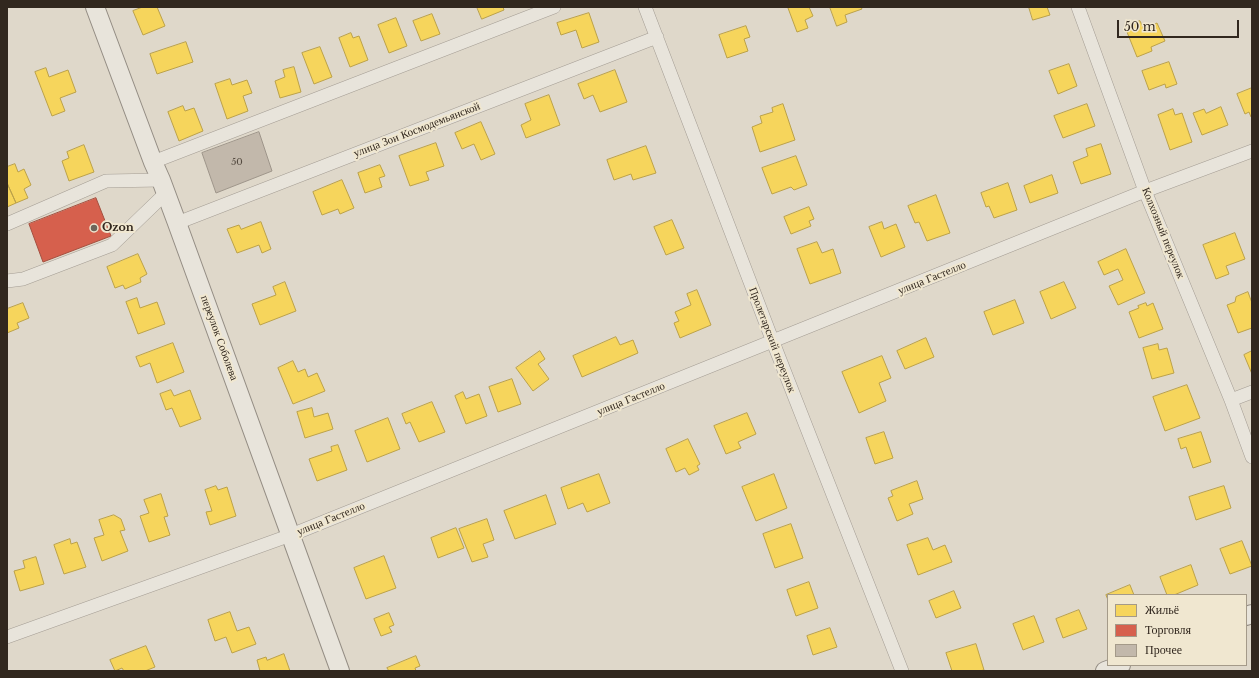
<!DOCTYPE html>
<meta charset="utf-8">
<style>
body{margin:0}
#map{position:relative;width:1259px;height:678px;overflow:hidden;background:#dfd8ca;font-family:"Libre Baskerville",serif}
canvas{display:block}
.frame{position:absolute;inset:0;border:8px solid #31271e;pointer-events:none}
.legend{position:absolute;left:1107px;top:594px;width:140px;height:72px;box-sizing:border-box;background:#f0e7d0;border:1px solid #a49a89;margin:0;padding:5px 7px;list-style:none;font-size:12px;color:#31271e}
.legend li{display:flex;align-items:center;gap:8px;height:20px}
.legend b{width:20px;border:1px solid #a49a89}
.scale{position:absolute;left:1117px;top:20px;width:122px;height:18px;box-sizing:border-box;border:2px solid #31271e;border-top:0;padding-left:5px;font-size:12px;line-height:14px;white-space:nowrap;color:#31271e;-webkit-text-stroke:3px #f0e7d0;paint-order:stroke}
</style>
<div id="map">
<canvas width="1259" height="678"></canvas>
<div class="frame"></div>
<ul class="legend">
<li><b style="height:11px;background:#f6d55c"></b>Жильё</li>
<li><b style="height:11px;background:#d6604d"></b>Торговля</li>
<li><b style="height:11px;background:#c2b8ab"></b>Прочее</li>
</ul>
<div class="scale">50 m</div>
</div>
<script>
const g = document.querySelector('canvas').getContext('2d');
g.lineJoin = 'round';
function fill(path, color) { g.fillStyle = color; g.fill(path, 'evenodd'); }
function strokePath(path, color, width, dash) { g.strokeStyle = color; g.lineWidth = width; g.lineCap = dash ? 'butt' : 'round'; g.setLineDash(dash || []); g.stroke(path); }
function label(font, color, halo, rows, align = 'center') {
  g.font = font + ' "Libre Baskerville",serif'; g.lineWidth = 4; g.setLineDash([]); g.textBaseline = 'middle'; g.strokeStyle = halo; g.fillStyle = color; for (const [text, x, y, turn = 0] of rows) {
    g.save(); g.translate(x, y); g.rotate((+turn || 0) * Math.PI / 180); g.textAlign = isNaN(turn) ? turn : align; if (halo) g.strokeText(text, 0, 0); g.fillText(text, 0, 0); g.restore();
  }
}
const homes = new Path2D(`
 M143,7h14l8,19 -22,9 -10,-24z
 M477,7h26l1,3 -22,9z
 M792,7h17l4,9 -8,4 3,8 -11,4 -9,-24z
 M830,7h31l1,2 -17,6 2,7 -10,4z
 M1029,7h18l3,8 -17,5z
 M589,13l10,29 -17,6 -6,-18 -15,5 -4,-12z
 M432,14l8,20 -19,7 -8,-20z
 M396,18l11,28 -18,7 -11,-28z
 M1140,21l4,8 13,-6 8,18 -14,6 1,4 -15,6 -12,-30z
 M746,26l4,11 -6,2 4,12 -21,7 -8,-23z
 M351,33l2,5 6,-2 9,24 -18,7 -11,-29z
 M186,42l7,20 -36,12 -7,-20z
 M320,47l12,30 -18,7 -12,-31z
 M1169,62l8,22 -11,4 -1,-4 -16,6 -7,-19z
 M1069,64l8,22 -19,8 -9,-23z
 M294,67l7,25 -21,6 -5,-17 10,-4 -2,-7z
 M46,68l3,9 19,-7 8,22 -16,6 5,13 -13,5 -17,-44z
 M615,70l12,32 -27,10 -7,-17 -9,4 -6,-15z
 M230,79l2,6 15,-5 5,13 -9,3 5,15 -21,8 -12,-35z
 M1252,88v28l-1,1 -2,-5 -4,2 -8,-20z
 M549,95l11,30 -34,13 -5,-13 10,-5 -6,-16z
 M783,104l12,36 -35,12 -8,-25 10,-4 -2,-7 13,-4 -1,-4z
 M1087,104l8,22 -32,12 -9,-22z
 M183,106l2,5 9,-3 9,23 -24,10 -11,-29z
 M1221,107l7,18 -26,10 -9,-22 11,-4 2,4z
 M1173,109l2,6 7,-2 10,29 -22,8 -12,-35z
 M481,122l14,32 -14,6 -7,-16 -12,5 -7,-16z
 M436,143l8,23 -18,6 3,8 -19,6 -11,-30z
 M1101,144l10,30 -30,10 -8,-22 15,-6 -2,-7z
 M84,145l10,27 -25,9 -7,-20 7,-3 -2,-6z
 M646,146l10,27 -23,7 -2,-6 -17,6 -7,-20z
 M796,156l11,29 -13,5 -3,-3 -19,7 -10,-26z
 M15,164l3,8 6,-3 7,16 -7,4 4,9 -12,5 -9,-20v-16z
 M380,165l5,11 -6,2 3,9 -17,6 -7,-20z
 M1052,175l6,18 -28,10 -6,-17z
 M342,180l12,28 -14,6 -2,-5 -16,6 -9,-23z
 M7,183l9,20 -9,4z
 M1008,183l9,27 -23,8 -5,-12 -3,1 -5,-14z
 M936,195l14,38 -23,8 -8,-19 -4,1 -7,-17z
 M809,207l5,12 -5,2 2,5 -20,8 -7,-17z
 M672,220l12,28 -18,7 -12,-28z
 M261,222l10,27 -9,4 -3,-8 -22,8 -10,-24 12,-4 2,4z
 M882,222l2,7 12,-5 9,23 -24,10 -12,-30z
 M1235,233l10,26 -19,7 3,8 -13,5 -13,-34z
 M817,242l5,11 11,-4 8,24 -31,11 -13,-35z
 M1126,249l19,44 -27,12 -9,-19 14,-6 -5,-11 -14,6 -6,-13z
 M138,254l9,20 -7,4 1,4 -16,7 -2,-4 -8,3 -8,-21z
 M285,282l11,29 -36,14 -8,-21 24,-9 -3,-8z
 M1064,282l12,26 -25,11 -11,-27z
 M697,290l14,35 -31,13 -6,-15 5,-2 -4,-9 16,-7 -4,-11z
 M1248,292l4,11v25l-14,5 -11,-28 8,-3 1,-5z
 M137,298l3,10 17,-6 8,22 -27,10 -12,-32z
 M1015,300l9,23 -31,12 -9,-23z
 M23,303l6,15 -12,5 2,5 -12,5v-24z
 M1146,303l1,3 6,-3 10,26 -24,9 -10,-26 10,-4 -1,-2z
 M616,337l4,8 13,-5 5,13 -56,24 -9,-21z
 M926,338l8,19 -29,12 -8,-18z
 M173,343l11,29 -27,11 -7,-20 -10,4 -4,-10z
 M1158,344l1,6 8,-2 7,25 -22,6 -9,-31z
 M540,351l5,8 -7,5 11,15 -16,12 -17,-23z
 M1252,351v23l-8,-19z
 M882,356l9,22 -12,5 7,18 -27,12 -17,-41z
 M293,361l5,11 7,-3 3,8 9,-4 8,18 -32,13 -15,-36z
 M512,379l9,25 -23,8 -9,-25z
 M1187,385l13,33 -35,13 -12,-34z
 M171,390l3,6 16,-6 11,29 -21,8 -8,-19 -6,2 -6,-16z
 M463,392l3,7 13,-5 8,22 -21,8 -11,-28z
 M432,402l13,30 -26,10 -9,-20 -4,2 -4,-10z
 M312,408l2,9 14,-4 5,16 -28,9 -8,-26z
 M747,413l9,21 -18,8 3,6 -15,6 -12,-28z
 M388,418l12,31 -33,13 -12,-31z
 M884,432l9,26 -18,6 -9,-26z
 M1201,432l10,30 -18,6 -7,-21 -5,2 -3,-10z
 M688,439l12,25 -3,2 2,4 -10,5 -4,-7 -9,4 -10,-23z
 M338,445l9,25 -30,11 -8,-22 23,-8 -1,-4z
 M599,474l11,29 -23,9 -4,-9 -15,6 -7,-21z
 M774,474l13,34 -31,13 -14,-34z
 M917,481l6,18 -14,5 4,10 -16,7 -9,-23 5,-2 -2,-5z
 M216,486l2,4 9,-3 9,29 -26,9 -4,-13 6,-1 -7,-21z
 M1224,486l7,22 -35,12 -7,-23z
 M161,494l7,22 -4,1 6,18 -21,7 -9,-26 9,-3 -5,-13z
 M546,495l10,29 -41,15 -11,-28z
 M114,515l7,4 4,11 -5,1 8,20 -26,10 -8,-23 10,-3 -5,-15z
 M487,519l7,21 -11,4 5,13 -16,5 -13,-33z
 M791,524l12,34 -28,10 -12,-34z
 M456,528l8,20 -26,10 -7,-20z
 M928,538l5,12 12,-5 7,17 -34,13 -11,-30z
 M70,539l1,5 6,-2 9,25 -22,7 -10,-29z
 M1242,541l10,25 -22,8 -10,-25z
 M384,556l12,32 -30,11 -12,-31z
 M36,557l8,27 -24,7 -6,-20 11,-3 -2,-7z
 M1191,565l7,20 -24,10h-7l-7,-18z
 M809,582l9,26 -22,8 -9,-26z
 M1130,585l4,10h-26v5l-2,-5z
 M954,591l7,17 -25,10 -7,-17z
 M1079,610l8,19 -24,9 -7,-19z
 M230,612l7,19 12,-4 7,17 -24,9 -6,-16 -11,4 -7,-21z
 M389,613l5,12 -5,2 3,5 -11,4 -7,-17z
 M1034,616l10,26 -21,8 -10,-26z
 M830,628l7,19 -24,8 -6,-19z
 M976,644l8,26 -5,1h-27l-6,-18z
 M146,646l9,21 -10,4h-21l-2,-3 -7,3 -5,-11z
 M284,654l6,17h-30l-3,-11 9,-3 1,3z
 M416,656l4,10 -5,2 1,3h-27l-2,-3z`);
fill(homes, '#f6d55c');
strokePath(homes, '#bba149', 1);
const shops = new Path2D(`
 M96,198l15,38 -68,26 -14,-38z`);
fill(shops, '#d6604d');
strokePath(shops, '#a44f3f', 1);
const building = new Path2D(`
 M259,132l13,39 -56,22 -14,-40z`);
fill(building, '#c2b8ab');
strokePath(building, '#9e958a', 1);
const minor = new Path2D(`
 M645,7l128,335 129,329
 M1078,7l67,184 86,209 21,57
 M153,162l401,-155
 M177,223l480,-186
 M7,224l99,-43 55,-1
 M7,281l16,-2 89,-34 54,-52
 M1231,400l21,-8
 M7,637l284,-102 854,-344 107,-40`);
const secondary = new Path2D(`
 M95,7l58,155 8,18 16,43 163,448
 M1246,616l6,-2
 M1105,671l16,-6`);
strokePath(minor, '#a49d94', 14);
strokePath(secondary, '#948d84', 20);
strokePath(minor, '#e8e4db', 13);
strokePath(secondary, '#e8e4db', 18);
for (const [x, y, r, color] of [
 [94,228,4,"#6e655a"]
]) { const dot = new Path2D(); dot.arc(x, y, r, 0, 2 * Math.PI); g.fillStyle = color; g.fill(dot); strokePath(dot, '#f0e7d0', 1.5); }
label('9px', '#554b41', null, [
 ["50",237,162]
]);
label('11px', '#31271e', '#f0e7d0', [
 ["улица Зои Космодемьянской",417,130,-21],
 ["Колхозный переулок",1163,233,68],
 ["улица Гастелло",932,278,-22],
 ["переулок Соболева",219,338,70],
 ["Пролетарский переулок",772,340,69],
 ["улица Гастелло",631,399,-22],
 ["улица Гастелло",331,519,-22]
]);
label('bold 11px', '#31271e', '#f0e7d0', [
 ["Ozon",102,228]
], 'left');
</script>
